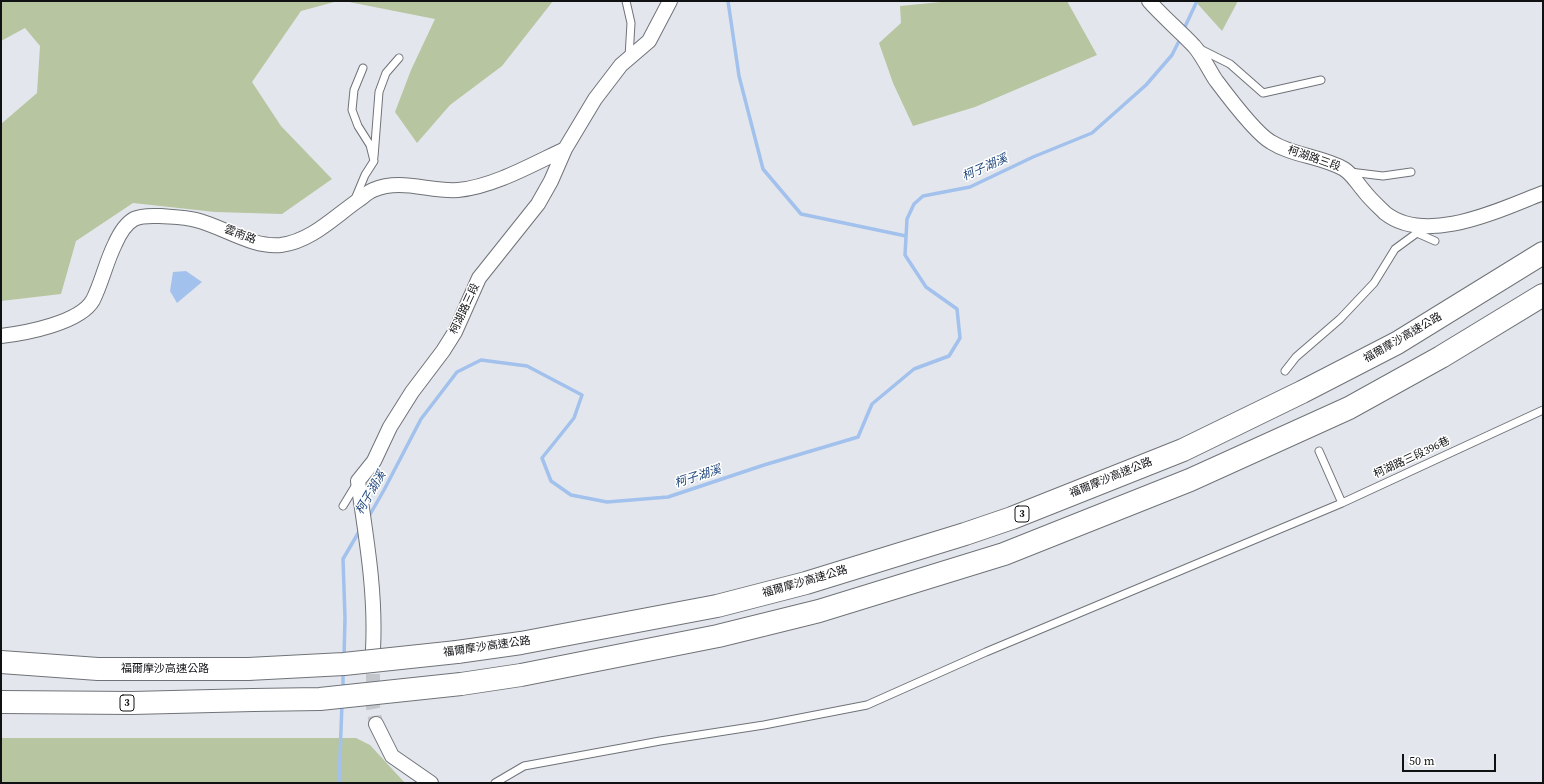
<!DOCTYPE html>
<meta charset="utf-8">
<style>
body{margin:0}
#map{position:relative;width:1544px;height:784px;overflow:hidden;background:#e3e7ed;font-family:"Source Serif 4",serif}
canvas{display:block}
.frame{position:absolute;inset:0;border:2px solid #101113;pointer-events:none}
.scale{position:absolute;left:1402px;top:754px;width:94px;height:18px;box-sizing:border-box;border:2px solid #101113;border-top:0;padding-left:5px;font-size:12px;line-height:14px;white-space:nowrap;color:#101113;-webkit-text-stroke:3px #fff;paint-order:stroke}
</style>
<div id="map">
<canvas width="1544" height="784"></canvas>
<div class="frame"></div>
<div class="scale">50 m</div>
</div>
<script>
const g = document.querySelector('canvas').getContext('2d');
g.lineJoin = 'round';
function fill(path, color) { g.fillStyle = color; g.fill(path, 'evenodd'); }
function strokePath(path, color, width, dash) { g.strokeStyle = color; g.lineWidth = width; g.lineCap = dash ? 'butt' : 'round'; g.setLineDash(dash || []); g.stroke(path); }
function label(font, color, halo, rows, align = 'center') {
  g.font = font + ' "Source Serif 4","Noto Sans TC",serif'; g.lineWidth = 3; g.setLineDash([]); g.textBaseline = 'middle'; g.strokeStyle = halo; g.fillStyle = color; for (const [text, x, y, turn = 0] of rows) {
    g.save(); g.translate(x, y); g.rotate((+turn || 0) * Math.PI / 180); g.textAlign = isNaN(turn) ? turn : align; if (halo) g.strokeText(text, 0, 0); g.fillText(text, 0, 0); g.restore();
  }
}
fill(new Path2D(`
 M1,1h337l-37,10 -49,71 29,44 51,53 -50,35 -67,-2 -82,-9 -57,38 -15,53 -60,7v-177l36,-31 3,-47 -15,-18 -24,13z
 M344,1h209l-51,65 -52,39 -33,38 -22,-31 16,-42 24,-51z
 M951,1h116l30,54 -122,52 -62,19 -20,-43 -14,-40 22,-20 -1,-17z
 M1195,1h43l-16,30z
 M1,738h355l14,7 35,38h-404z`), '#b7c5a1');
fill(new Path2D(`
 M186,271l16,11 -25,21 -7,-12 3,-19z`), '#a2c1ec');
strokePath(new Path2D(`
 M728,1l11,75 24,93 38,45 105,22
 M1183,31l14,-30
 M368,518l16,-28 37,-71 36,-47 24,-12 46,6 55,29 -8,23 -32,40 9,23 20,14 36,7 61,-5 96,-32 94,-28 14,-33 42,-35 35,-13 11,-18 -3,-29 -31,-22 -21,-32 2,-36 7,-15 9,-8 47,-9 63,-30 59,-24 54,-48 26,-30 9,-18
 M344,657l1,-39 -2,-59 17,-29
 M343,689v-18
 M339,783l3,-80`), '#a2c1ec', 3.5);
strokePath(new Path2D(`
 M373,653v54l3,17`), '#c3c7cc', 14, [14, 7]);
const lane = new Path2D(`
 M626,1l5,22 -2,34
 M1200,49l30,15 33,29 58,-13
 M374,157l5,-65 7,-19 13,-15
 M1350,172l33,4 28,-4
 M355,199l10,-24 9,-14 -4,-16 -12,-19 -6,-16 2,-20 9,-22
 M1417,233l18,8
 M1285,371l11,-14 44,-38 34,-36 21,-34 30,-22
 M1319,451l23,52
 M343,506l14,-23
 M495,783l29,-17 136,-25 104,-16 103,-20 119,-53 356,-149 201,-93`);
const street = new Path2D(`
 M1149,1c14,16 30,29 45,45 8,9 14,22 21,33 12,16 40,54 56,63 22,14 50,14 73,27 9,6 13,14 20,22 6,8 14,15 21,22 42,33 116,-4 158,-20
 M1,336c25,-3 79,-13 92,-36 9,-18 13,-38 22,-56 4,-9 10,-20 19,-25 8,-4 18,-3 26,-3 12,1 25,1 36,4 28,7 56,28 85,25 31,-4 54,-29 79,-46 4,-3 8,-7 13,-9 29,-12 56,2 85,0 35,-3 75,-26 107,-41
 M373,649c3,-57 -7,-112 -15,-168l16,-20 16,-34 22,-35 31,-41 12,-19 24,-54 59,-74 13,-23 14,-32 30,-50 26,-34 28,-24 21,-40
 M376,724l16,32 39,27`);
const highway = new Path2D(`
 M457,652l64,-9 196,-37 89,-23 159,-49 47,-16 171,-68 119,-58 95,-49 146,-90
 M1,662l97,7h150
 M461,684l60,-9 197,-39 101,-25 185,-57 186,-74 159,-72 92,-51 102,-62
 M1,702l131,1 121,-3`);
strokePath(lane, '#6f7378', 9);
strokePath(street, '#6f7378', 16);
strokePath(highway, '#6f7378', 24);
strokePath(lane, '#fff', 7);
strokePath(street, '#fff', 14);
strokePath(highway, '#fff', 22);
const highwayBridge = new Path2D(`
 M248,669l96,-5 113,-12
 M253,700l67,-1 141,-15`);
strokePath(highwayBridge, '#6f7378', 24, []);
strokePath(highwayBridge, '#fff', 22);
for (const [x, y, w] of [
 [1022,514,14],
 [127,703,14]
]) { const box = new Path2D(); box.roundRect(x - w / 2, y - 8, w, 16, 3); g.fillStyle = '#fff'; g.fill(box); strokePath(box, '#101113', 1); }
label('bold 10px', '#101113', null, [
 ["3",1022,514],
 ["3",127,703]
]);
label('11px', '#101113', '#fff', [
 ["柯湖路三段",1314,159,19],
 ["雲南路",240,235,21],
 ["柯湖路三段",465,309,-65],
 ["福爾摩沙高速公路",1403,338,-30],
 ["柯湖路三段396巷",1412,458,-25],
 ["福爾摩沙高速公路",1111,478,-22],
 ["福爾摩沙高速公路",805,582,-16],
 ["福爾摩沙高速公路",487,647,-8],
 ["福爾摩沙高速公路",165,669]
]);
label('italic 12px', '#1f477c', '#fff', [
 ["柯子湖溪",985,168,-24],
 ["柯子湖溪",698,477,-18],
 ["柯子湖溪",371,493,-60]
]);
</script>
